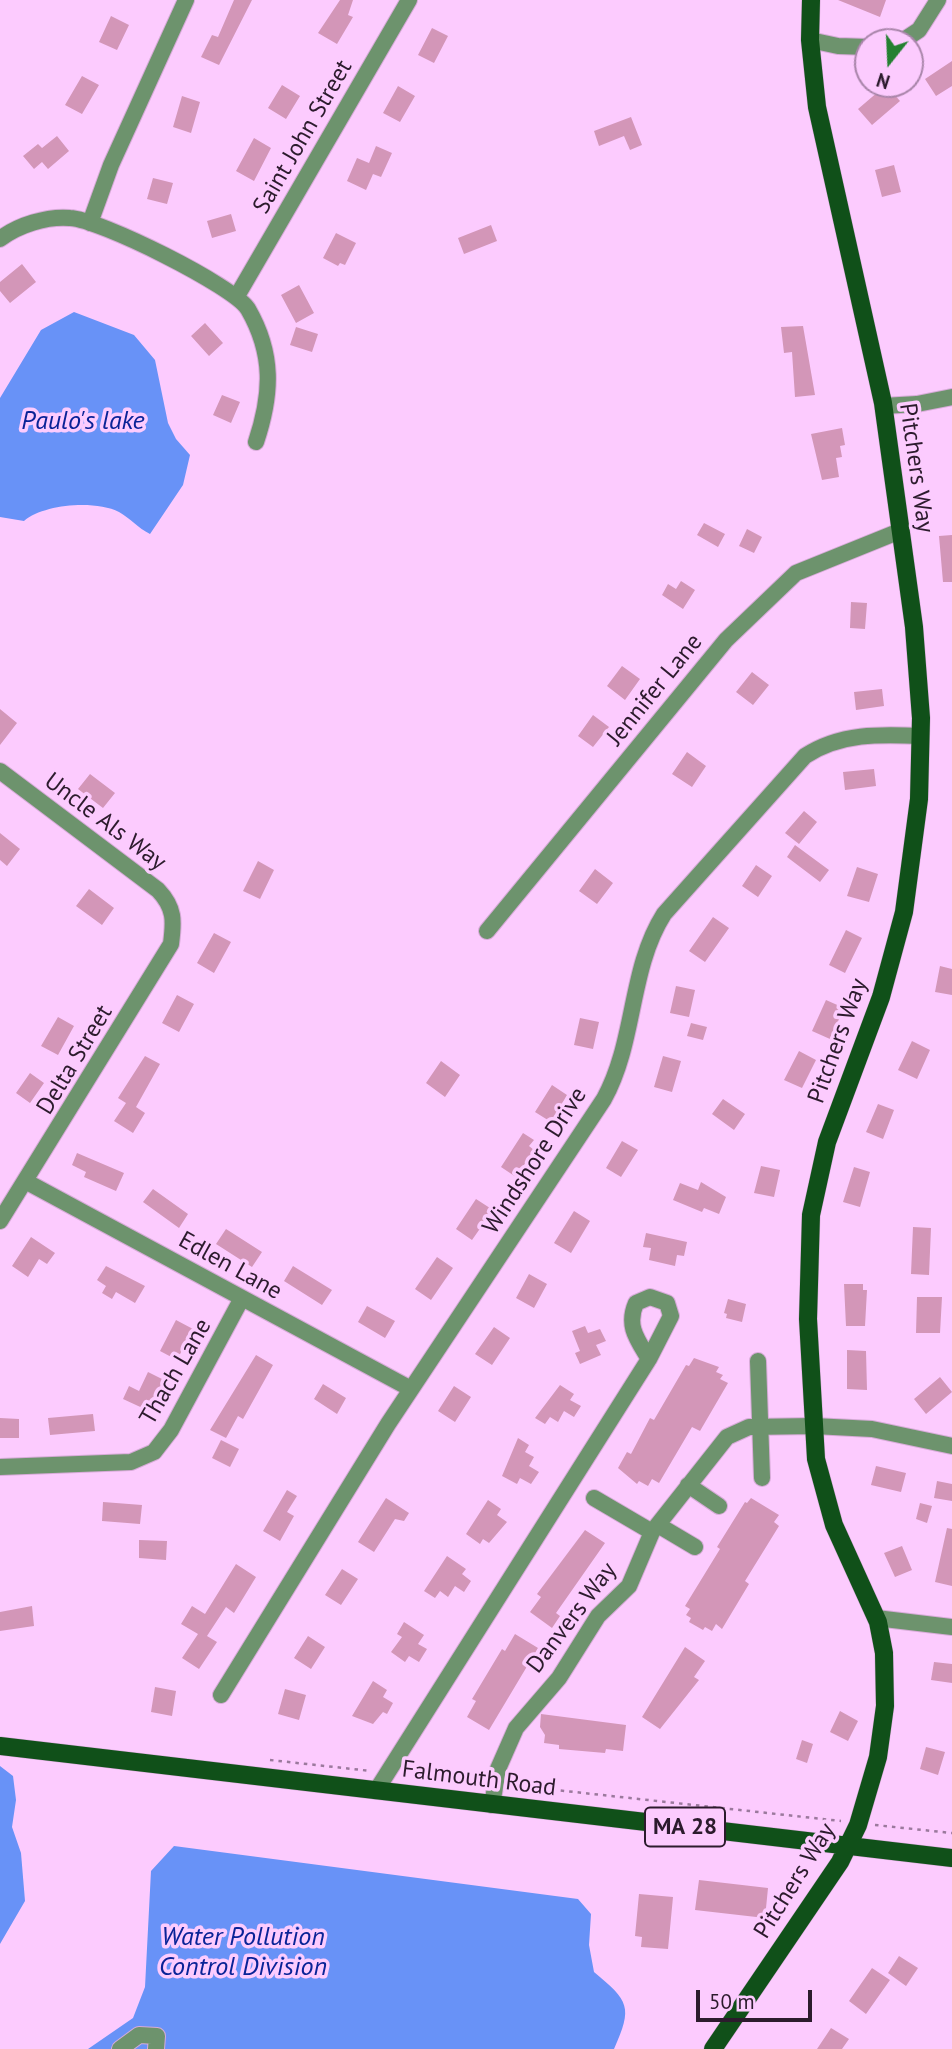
<!DOCTYPE html>
<style>
body{margin:0}
#map{position:relative;width:952px;height:2049px;overflow:hidden;background:#fccbfe;font-family:"PT Sans",sans-serif}
canvas{display:block}
.north{position:absolute;left:854px;top:28px;width:70px;height:70px;box-sizing:border-box;background:#fccbfe;border:2px solid #a985aa;border-radius:50%;rotate:198deg;font-size:19px;font-weight:700;line-height:28px;text-align:center;color:#2c1b2d}
.north::after{content:'';display:block;margin:auto;width:24px;height:32px;background:#248031;clip-path:polygon(50% 0,100% 100%,50% 72%,0 100%)}
.scale{position:absolute;left:696px;top:1990px;width:116px;height:32px;box-sizing:border-box;border:4px solid #2c1b2d;border-top:0;padding-left:9px;font-size:21px;line-height:24px;white-space:nowrap;color:#2c1b2d;-webkit-text-stroke:5px #fccbfe;paint-order:stroke}
</style>
<div id="map">
<canvas width="952" height="2049"></canvas>
<div class="north">N</div>
<div class="scale">50 m</div>
</div>
<script>
const g = document.querySelector('canvas').getContext('2d');
g.lineJoin = 'round';
function fill(path, color) { g.fillStyle = color; g.fill(path, 'evenodd'); }
function strokePath(path, color, width, dash) { g.strokeStyle = color; g.lineWidth = width; g.lineCap = dash ? 'butt' : 'round'; g.setLineDash(dash || []); g.stroke(path); }
function label(font, color, halo, rows, align = 'center') {
  g.font = font + ' "PT Sans",sans-serif'; g.lineWidth = 7; g.setLineDash([]); g.textBaseline = 'middle'; g.strokeStyle = halo; g.fillStyle = color; for (const [text, x, y, turn = 0] of rows) {
    g.save(); g.translate(x, y); g.rotate((+turn || 0) * Math.PI / 180); g.textAlign = isNaN(turn) ? turn : align; if (halo) g.strokeText(text, 0, 0); g.fillText(text, 0, 0); g.restore();
  }
}
fill(new Path2D(`
 M74,312l60,23 21,25 13,63 8,16 14,16 -7,30 -33,49c-12,-6 -20,-16 -31,-22 -24,-12 -75,-8 -95,9l-24,-4v-119l41,-68z
 M0,1766l13,10 3,24 -4,27 9,26 4,48 -25,43z
 M174,1846l404,53 13,15 -2,31 5,27c35,29 39,35 20,77h-526l45,-31 12,-31 6,-116z`), '#6892f7');
fill(new Path2D(`
 M234,0h18l-33,65 -18,-8 11,-22 6,2z
 M340,0h13l-5,15 5,2 -16,27 -19,-11z
 M838,0h48l-6,17z
 M111,16l18,9 -12,25 -18,-8z
 M432,28l16,8 -14,27 -16,-8z
 M952,61v25l-16,10 -11,-17z
 M82,76l17,9 -17,29 -17,-9z
 M282,85l18,11 -14,23 -18,-11z
 M886,85l14,16 -28,24 -14,-16z
 M398,86l17,10 -15,26 -17,-9z
 M182,96l18,6 -9,31 -18,-6z
 M631,117l11,28 -12,5 -6,-14 -25,10 -5,-15z
 M57,136l12,15 -21,18 -6,-7 -8,7 -11,-13 15,-12 4,4z
 M254,138l17,10 -17,33 -18,-10z
 M376,146l16,7 -11,24 -8,-3 -7,16 -19,-9 10,-23 12,5z
 M894,165l7,27 -19,5 -7,-27z
 M153,178l20,5 -6,21 -20,-5z
 M231,214l5,17 -24,7 -5,-17z
 M491,225l6,16 -33,13 -6,-16z
 M336,233l20,10 -11,22 -5,-2 -2,3 -15,-8z
 M22,264l14,18 -26,21 -10,-12v-9z
 M299,285l15,28 -18,10 -15,-28z
 M205,323l18,20 -14,13 -18,-20z
 M803,326l12,69 -20,2 -3,-45 -8,1 -3,-26z
 M296,327l22,7 -6,18 -22,-7z
 M222,395l18,7 -9,21 -18,-8z
 M842,428l3,17 -5,1 2,11 -6,1 3,19 -17,3 -11,-46z
 M704,523l21,11 -7,13 -21,-12z
 M747,529l15,8 -8,16 -15,-7z
 M952,535v47h-9l-4,-46z
 M681,581l14,9 -12,19 -21,-14 6,-11 8,5z
 M851,602l16,1 -2,26 -15,-1z
 M622,666l18,13 -15,21 -18,-14z
 M752,672l17,13 -16,20 -17,-13z
 M882,689l2,17 -28,4 -2,-18z
 M0,709l17,14 -17,22z
 M593,715l16,12 -16,20 -15,-11z
 M687,752l19,14 -14,21 -20,-13z
 M874,769l2,17 -31,4 -2,-18z
 M90,774l25,19 -12,15 -25,-19z
 M804,811l13,11 -18,22 -14,-11z
 M0,833l20,16 -13,17 -7,-6z
 M795,845l34,25 -9,12 -33,-25z
 M258,861l16,9 -14,29 -17,-8z
 M756,865l16,11 -14,21 -16,-11z
 M857,867l21,7 -9,28 -22,-6z
 M595,869l18,14 -16,21 -18,-13z
 M89,889l25,19 -12,17 -26,-19z
 M713,917l16,11 -24,34 -16,-11z
 M846,930l16,8 -17,35 -16,-8z
 M214,933l17,9 -17,31 -17,-10z
 M940,966l12,3v26l-17,-3z
 M676,986l19,4 -6,27 -19,-4z
 M177,995l17,9 -15,28 -17,-9z
 M826,1000l18,8 -14,31 -18,-8z
 M58,1017l16,9 -16,29 -17,-9z
 M580,1018l19,4 -6,27 -19,-4z
 M691,1023l16,4 -4,13 -16,-4z
 M912,1041l18,9 -13,29 -19,-9z
 M799,1051l17,9 -14,28 -18,-8z
 M145,1056l15,8 -24,43 9,6 -12,20 -19,-12 12,-18 -8,-5z
 M663,1056l18,5 -9,31 -18,-5z
 M441,1061l19,14 -15,22 -19,-14z
 M30,1073l14,10 -14,20 -14,-10z
 M552,1085l15,10 -16,27 -16,-10z
 M723,1099l22,15 -11,16 -22,-16z
 M878,1104l16,6 -11,29 -17,-7z
 M523,1133l11,7 -5,6 5,4 -18,27 -15,-10z
 M622,1141l16,9 -17,27 -15,-9z
 M77,1153l47,20 -8,18 -32,-14 2,-5 -14,-7z
 M761,1166l19,4 -6,27 -20,-4z
 M854,1167l16,5 -10,35 -17,-5z
 M701,1182l25,15 -7,17 -15,-6 -2,4 -29,-12 7,-17 18,7z
 M153,1189l35,25 -9,14 -36,-26z
 M476,1199l17,11 -21,30 -16,-11z
 M574,1211l16,10 -19,32 -17,-10z
 M913,1227l18,1 -2,47 -18,-1z
 M226,1229l36,23 -10,15 -36,-23z
 M646,1233l41,9 -3,14 -7,-1 -2,11 -26,-6 2,-12 -8,-1z
 M31,1237l24,16 -8,11 -8,-5 -11,18 -16,-11z
 M437,1257l16,11 -22,32 -16,-11z
 M106,1266l39,20 -10,17 -19,-11 -4,7 -10,-6 4,-7 -9,-6z
 M293,1266l39,24 -10,15 -38,-24z
 M529,1274l18,10 -13,24 -18,-10z
 M844,1284h19v6h4l-2,36h-19z
 M917,1297h25l-2,36h-24z
 M728,1299l18,5 -4,18 -16,-4 1,-4 -3,-1z
 M367,1306l28,15 -10,17 -27,-16z
 M176,1320l17,9 -16,31 -17,-9z
 M585,1326l3,7 12,-4 6,12 -10,4 5,10 -21,9 -5,-11 5,-2 -8,-20z
 M494,1327l16,11 -18,27 -17,-11z
 M847,1350l19,1 1,39 -20,-1z
 M256,1355l17,10 -30,54 -5,-3 -12,22 -16,-8z
 M694,1358l25,9 -3,5 7,3 -3,4 8,4 -28,48 -8,-4 -33,56 -7,-4 -4,7 -9,-5 -2,3 -19,-16 9,-16 4,2 19,-36 4,2 32,-55 3,1z
 M148,1372l16,8 -15,31 -26,-12 6,-13 10,5z
 M940,1377l12,15 -26,22 -12,-15z
 M323,1384l23,14 -9,16 -23,-15z
 M560,1385l14,9 -4,6 11,6 -7,11 -10,-6 -6,11 -8,-5 -5,7 -10,-6z
 M454,1386l17,11 -16,25 -17,-11z
 M93,1414l2,17 -45,4 -2,-17z
 M0,1418l19,1v19h-19z
 M518,1438l11,7 -4,7 9,5 -5,9 10,6 -8,12 -11,-6 -3,6 -15,-8z
 M221,1440l18,9 -9,18 -18,-9z
 M876,1466l30,7 -5,19 -30,-7z
 M937,1481l15,3v17l-18,-3z
 M287,1490l10,6 -10,16 7,4 -14,25 -17,-10z
 M386,1498l23,15 -5,8 -9,-2 -21,33 -16,-10z
 M751,1498l28,17 -5,7 5,4 -34,55 4,3 -27,45 -6,-5 -4,7 -7,-4 -2,3 -14,-8 2,-4 -5,-3 4,-6 -5,-3 35,-57 -3,-2 28,-45 2,1z
 M488,1500l13,9 -4,6 10,7 -18,21 -6,-4 -3,5 -14,-10z
 M103,1502l39,3 -2,19 -38,-3z
 M920,1503l12,3 -5,17 -11,-4z
 M947,1528l5,1v57l-17,-4z
 M585,1530l20,13 -49,70 4,3 -8,12 -22,-16 11,-15 -4,-3z
 M139,1540l28,1 -1,19 -27,-2z
 M902,1546l10,24 -17,7 -11,-24z
 M447,1556l19,13 -4,5 9,7 -7,11 -9,-6 -7,11 -8,-6 -5,7 -11,-7z
 M236,1564l20,13 -22,36 -8,-6 -19,29 10,6 -18,27 -17,-11 16,-24 -17,-10 11,-18 13,8z
 M342,1569l16,10 -17,26 -16,-10z
 M32,1606l2,20 -34,5v-19z
 M404,1622l20,13 -6,9 9,5 -8,13 -10,-6 -4,6 -14,-10 11,-15 -5,-3z
 M515,1634l23,14 -49,82 -22,-13 9,-16 -4,-2 30,-50 3,2z
 M308,1636l17,11 -14,22 -17,-11z
 M685,1647l20,14 -11,16 5,3 -39,49 -18,-12z
 M934,1662l18,2v19l-21,-3z
 M373,1681l14,9 -4,7 10,6 -6,11 -4,-2 -10,12 -21,-8z
 M155,1687l21,4 -4,25 -21,-4z
 M285,1689l21,6 -7,25 -21,-6z
 M840,1711l18,10 -10,20 -18,-9z
 M541,1714l85,11 -3,26 -17,-2 -1,4 -46,-4v-4l-15,-2 1,-8 -5,-8z
 M802,1740l11,4 -6,19 -11,-4z
 M926,1747l19,5 -7,23 -18,-6z
 M699,1880l69,8 -3,30 -70,-8z
 M639,1894l34,3 -5,52 -27,-2 1,-10 -7,-1z
 M899,1956l19,12 -12,18 -18,-13z
 M872,1968l18,12 -24,34 -17,-13z
 M831,2028l18,11 -7,10h-25z`), '#d396b8');
const minor = new Path2D(`
 M810,40l28,6 30,1
 M901,42l18,-12 19,-30
 M90,223l21,-58 75,-165
 M0,239c18,-14 47,-23 70,-21 29,1 164,68 178,91 26,45 24,85 8,133
 M237,296l172,-296
 M883,406l34,-2 35,-7
 M0,771l158,119c17,18 16,31 13,54l-171,277
 M487,931l239,-291 70,-67 104,-42
 M27,1182l384,207
 M758,1361l4,117
 M0,1467l131,-5 23,-10 17,-22 71,-132
 M688,1485l31,21
 M594,1498l58,34
 M658,1525l37,22
 M876,1618l76,9
 M221,1695l167,-271 216,-325c32,-58 25,-130 60,-185l141,-158c35,-23 75,-22 116,-20
 M376,1791l12,-19 261,-413 22,-43 -4,-13 -17,-6 -14,6c-10,23 1,36 13,56
 M492,1805l6,-36 18,-41 43,-50 39,-62 31,-30 23,-54 75,-95 22,-10 65,-1 58,3 80,17
 M120,2049l19,-14 18,1 -1,13`);
const major = new Path2D(`
 M0,1746l952,112
 M713,2049l127,-187 18,-37 20,-68 7,-51 -1,-53 -6,-31 -44,-97 -18,-66 -8,-140 3,-104 16,-73 54,-145 23,-85 15,-113 2,-81 -7,-91 -31,-224 -66,-296 -7,-67 1,-40`);
strokePath(minor, '#d7abd8', 18);
strokePath(major, '#d7abd8', 19);
strokePath(new Path2D(`
 M270,1760l101,11
 M405,1774l74,8
 M510,1785l331,36
 M875,1825l77,8`), '#9b799d', 2.5, [3.5, 5]);
strokePath(minor, '#6d936d', 16);
strokePath(major, '#105019', 18);
for (const [x, y, w] of [
 [685,1827,80]
]) { const box = new Path2D(); box.roundRect(x - w / 2, y - 19.5, w, 39, 5); g.fillStyle = '#fccbfe'; g.fill(box); strokePath(box, '#2c1b2d', 2); }
label('bold 23px', '#2c1b2d', null, [
 ["MA 28",685,1827]
]);
label('24px', '#2c1b2d', '#fccbfe', [
 ["Saint John Street",303,137,-60],
 ["Pitchers Way",916,468,82],
 ["Jennifer Lane",655,690,-51],
 ["Uncle Als Way",105,822,37],
 ["Pitchers Way",838,1041,-70],
 ["Delta Street",75,1060,-59],
 ["Windshore Drive",535,1161,-57],
 ["Edlen Lane",230,1266,29],
 ["Thach Lane",176,1372,-60],
 ["Danvers Way",572,1618,-53],
 ["Falmouth Road",479,1779,7],
 ["Pitchers Way",795,1881,-58]
]);
label('italic 26px', '#092397', '#fccbfe', [
 ["Paulo's lake",83,422],
 ["Water Pollution",243,1938],
 ["Control Division",243,1968]
]);
</script>
